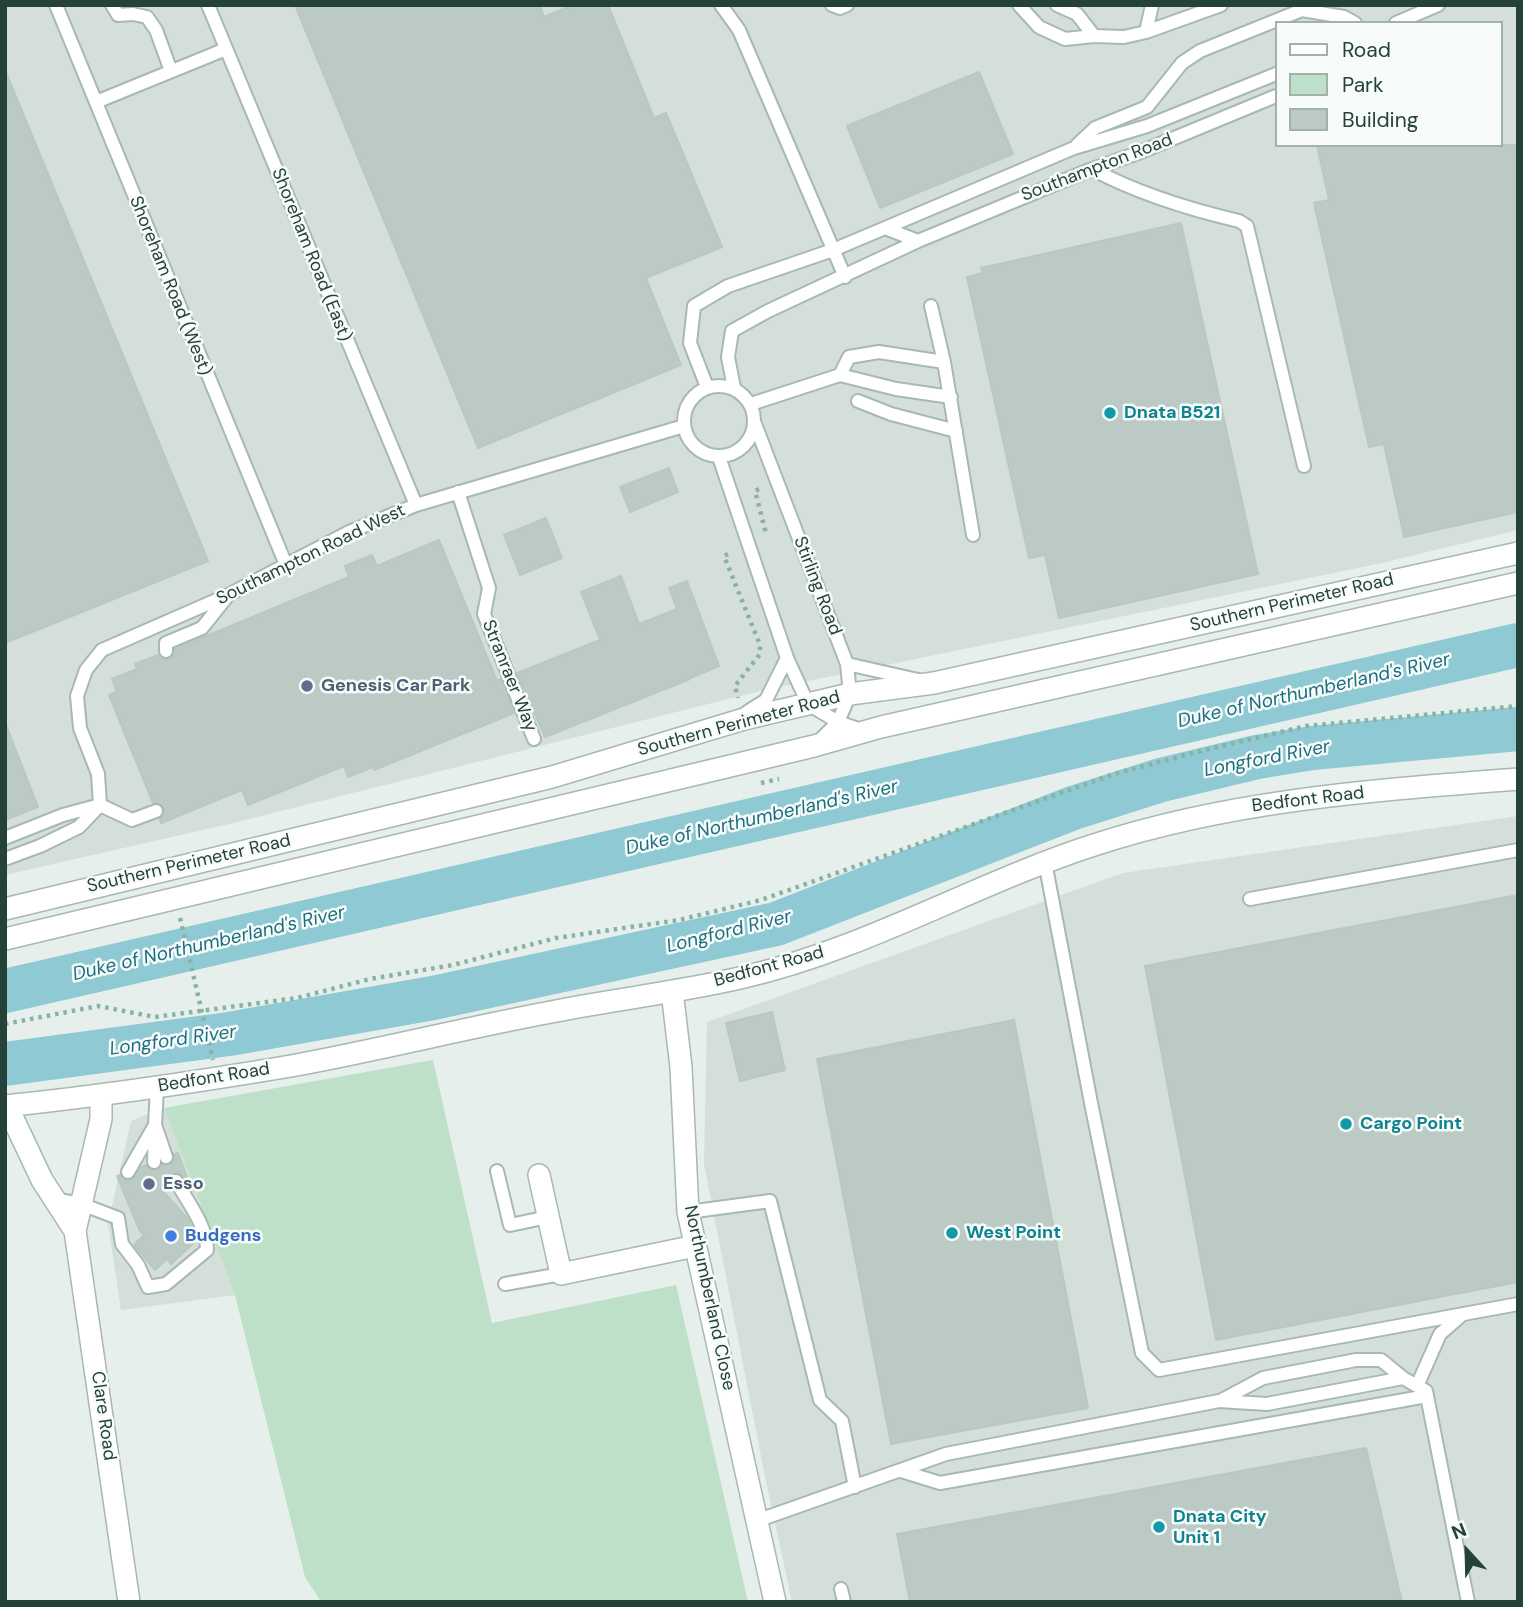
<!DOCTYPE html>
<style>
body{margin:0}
#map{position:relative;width:1523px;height:1607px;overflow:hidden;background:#e6efeb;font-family:"DM Sans",sans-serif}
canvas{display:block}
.frame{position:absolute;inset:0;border:7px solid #24423a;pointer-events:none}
.legend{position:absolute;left:1275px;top:21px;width:228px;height:126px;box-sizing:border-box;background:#f7fbf9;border:2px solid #a3b1ad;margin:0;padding:9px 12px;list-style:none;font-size:21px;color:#24423a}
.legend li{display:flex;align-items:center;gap:14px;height:35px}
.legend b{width:35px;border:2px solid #a3b1ad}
.north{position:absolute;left:1432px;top:1516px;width:70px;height:70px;-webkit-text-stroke:5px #f7fbf9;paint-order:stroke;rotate:338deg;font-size:19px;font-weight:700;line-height:28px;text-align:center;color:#24423a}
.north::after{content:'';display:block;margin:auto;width:24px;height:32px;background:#24423a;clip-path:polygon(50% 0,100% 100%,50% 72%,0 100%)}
</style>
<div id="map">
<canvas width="1523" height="1607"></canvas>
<div class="frame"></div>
<ul class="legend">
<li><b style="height:9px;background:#fff"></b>Road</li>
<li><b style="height:19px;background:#bfe0c8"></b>Park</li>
<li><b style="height:19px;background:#bbcac4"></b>Building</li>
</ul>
<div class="north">N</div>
</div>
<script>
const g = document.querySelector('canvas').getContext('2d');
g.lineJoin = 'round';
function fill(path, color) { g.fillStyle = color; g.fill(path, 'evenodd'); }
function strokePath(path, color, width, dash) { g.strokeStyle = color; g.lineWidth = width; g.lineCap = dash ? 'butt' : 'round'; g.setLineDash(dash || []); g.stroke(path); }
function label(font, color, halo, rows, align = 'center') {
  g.font = font + ' "DM Sans",sans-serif'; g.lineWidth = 5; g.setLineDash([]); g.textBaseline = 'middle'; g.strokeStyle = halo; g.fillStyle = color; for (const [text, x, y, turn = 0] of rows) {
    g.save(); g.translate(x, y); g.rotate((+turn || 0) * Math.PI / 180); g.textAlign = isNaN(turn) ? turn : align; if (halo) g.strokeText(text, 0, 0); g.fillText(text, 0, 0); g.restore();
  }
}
fill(new Path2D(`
 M5,5h1513v525l-136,33 -622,128 -531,133 -224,51zM1276,23h224v122h-224z
 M1518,816v786h-726l-27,-125 -61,-313 3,-142 416,-149z
 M164,1108l71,187 -114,15 -13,-86 23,-103z`), '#d4dfda');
fill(new Path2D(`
 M433,1060l59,263 184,-38 72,317h-427l-16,-25 -70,-282 -71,-187z`), '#bfe0c8');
strokePath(new Path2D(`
 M5,991l1513,-346
 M5,1064l224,-30 204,-36 343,-74 297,-116 88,-28 96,-23 55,-9 206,-19`), '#8ec9d4', 44);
const building = new Path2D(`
 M295,5h245l4,12 29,-12h35l46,113 12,-5 56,134 -76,31 35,87 -203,83z
 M5,70l203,491 -203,82z
 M979,72l34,82 -133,54 -33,-82z
 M1317,145h201v367l-114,25 -20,-93 -15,3 -55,-244 15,-3z
 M1181,223l77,351 -199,44 -14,-63 -16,3 -62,-281 16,-4 -2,-5z
 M669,468l9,24 -48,20 -10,-25z
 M546,518l16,40 -42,17 -16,-40z
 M439,540l58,141 4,-2 13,34 -140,57 -1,-3 -25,10 -4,-11 -96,39 -6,-15 -81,33 -1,-4 4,-6v-6l-6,-4h-5l-44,-108 8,-3 -5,-13 25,-10 -2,-5 23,-9 4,4h8l4,-4 1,-6 174,-72 -4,-11 27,-11 5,11z
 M621,576l18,48 38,-15 -8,-21 18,-7 32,85 -29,12v1l-145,58 -28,-64 83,-33 -19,-48z
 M6,725l32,82 -33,13v-94z
 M1518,895v387l-302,58 -71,-374z
 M772,1012l13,58 -45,11 -14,-58z
 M1014,1020l74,388 -197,36 -74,-385z
 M178,1153l9,24 -3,1 -4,-5h-8l-4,4v7l-9,3 29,32 9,21 -26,24 -4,-5 -12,11 -21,-25 10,-10 -4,-4 -23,-55 3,-1 7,6 5,-1 9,-13 5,-2 4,5h7l5,-5 10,-2 2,-9z
 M1366,1448l36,154h-492l-13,-68z`);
fill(building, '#bbcac4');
strokePath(building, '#b8c9c2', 2);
const service = new Path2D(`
 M56,5l230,560
 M112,5l6,10 15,-1 14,3 9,13 15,41
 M208,5l208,500
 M721,5l18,25 106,247
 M832,5l8,3 7,-3
 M1019,5l20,22 26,12 29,-3 30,1 22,-5 75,-27
 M1057,5l20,9 17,22
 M1396,23l42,-18
 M1146,32l6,-27
 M96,102l130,-53
 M1077,145l18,-17 52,-21 35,-44 18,-12 102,-41 42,7 11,6
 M1092,169c43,23 100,41 147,52l8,5 57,240
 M885,228l33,13
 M931,306l13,56 29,173
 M840,375l9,-18 30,-5 65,10
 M684 421a35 35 0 1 1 70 0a35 35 0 1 1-70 0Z
 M707,387l-17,-44 4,-37 34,-20 105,-36 241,-102 73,-22 129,-52
 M734,388l-6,-31 4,-26 36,-20 150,-70 174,-72 46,-16 138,-57
 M858,401l33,13 65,17
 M751,404l89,-29 56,14 55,8
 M755,424l92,240 3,30 -12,28 -20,20
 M719,457l68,201 21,46 30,18 26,9
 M458,492l31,96 -5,26 50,125
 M166,651v-8l36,-15 24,-30
 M847,664l71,16
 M747,712l19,-12 21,-42
 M100,805l-2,-31 -18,-46 -3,-32 9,-26 16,-20 126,-55 121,-63 67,-27 268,-79
 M5,838l58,-23 37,-10 32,15 24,-9
 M5,859l35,-13 39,-19 21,-22
 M1045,862l46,241 51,250 17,17 359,-66
 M1250,899l268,-49
 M157,1088l-2,37 11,32
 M154,1162l1,-30
 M497,1171l13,54 38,-8
 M128,1172l27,-47
 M53,1199l28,5 37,14 4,26 16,21 10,22 18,-3 41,-34c0,-24 -20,-49 -31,-69
 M688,1212l82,-11 50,199 22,21 13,66
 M505,1284l56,-10
 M1417,1386l23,-52 23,-20
 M1220,1401l43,-23 93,-18h25l22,18
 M901,1471l39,12 487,-87
 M759,1520l187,-66 273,-53 48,3 136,-26 23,13 1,5 41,206
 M841,1589l3,13`);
const minor = new Path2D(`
 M672,991l9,76 7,145 87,390
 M101,1097v22l-26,112 54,371
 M5,1106c96,-10 191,-24 286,-40 88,-16 174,-38 260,-54 64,-13 130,-20 193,-35 122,-28 232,-94 350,-132 137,-45 281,-55 424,-66
 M7,1106l35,74 33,51
 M539,1175l22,99 134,-28`);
const tertiary = new Path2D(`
 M5,909l547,-132 192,-58 106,-25 84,-11 584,-130
 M5,939l809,-193 67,-19 637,-144`);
strokePath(service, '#a8b8b2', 16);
strokePath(minor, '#a8b8b2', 24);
strokePath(tertiary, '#a8b8b2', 24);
strokePath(new Path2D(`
 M759,489l-4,2 11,42
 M728,554l-4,2 36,89v9l-25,32 3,12
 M761,783l18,-4
 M180,918l33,142
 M5,1024l93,-18 57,11 142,-19 73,-19 83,-14 103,-27 123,-18 82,-20 353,-126 91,-24 101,-24 212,-20`), '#86b3a5', 4.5, [3.5, 5]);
strokePath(service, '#fff', 12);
strokePath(minor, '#fff', 21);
strokePath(tertiary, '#fff', 21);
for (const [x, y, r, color] of [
 [1110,413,7,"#0f9aa8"],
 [307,686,7,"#5c6f8a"],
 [1346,1124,7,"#0f9aa8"],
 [149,1184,7,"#5c6f8a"],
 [952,1233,7,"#0f9aa8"],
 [171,1236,7,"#3f7fe0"],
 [1159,1527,7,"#0f9aa8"]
]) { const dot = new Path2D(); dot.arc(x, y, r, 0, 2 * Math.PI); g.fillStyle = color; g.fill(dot); strokePath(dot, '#f7fbf9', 2.5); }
label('18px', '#24423a', '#f7fbf9', [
 ["Southampton Road",1097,168,-21],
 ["Shoreham Road (East)",311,255,68],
 ["Shoreham Road (West)",170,286,68],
 ["Southampton Road West",311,555,-26],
 ["Stirling Road",817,586,69],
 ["Southern Perimeter Road",1292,603,-13],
 ["Stranraer Way",509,676,68],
 ["Southern Perimeter Road",739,724,-15],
 ["Bedfont Road",1308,800,-7],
 ["Southern Perimeter Road",189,864,-13],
 ["Bedfont Road",769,967,-15],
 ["Bedfont Road",214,1078,-9],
 ["Northumberland Close",709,1298,78],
 ["Clare Road",103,1416,82]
]);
label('bold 18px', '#0d838f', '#f7fbf9', [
 ["Dnata B521",1124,413],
 ["Cargo Point",1360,1124],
 ["West Point",966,1233],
 ["Dnata City",1173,1517],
 ["Unit 1",1173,1538]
], 'left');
label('bold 18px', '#4e5e75', '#f7fbf9', [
 ["Genesis Car Park",321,686],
 ["Esso",163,1184]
], 'left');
label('bold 18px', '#366cbe', '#f7fbf9', [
 ["Budgens",185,1236]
], 'left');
label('italic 19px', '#1c6f80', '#f7fbf9', [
 ["Duke of Northumberland's River",1314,691,-13],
 ["Longford River",1267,759,-11],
 ["Duke of Northumberland's River",762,818,-13],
 ["Longford River",729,932,-14],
 ["Duke of Northumberland's River",209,944,-13],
 ["Longford River",173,1041,-8]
]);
</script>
